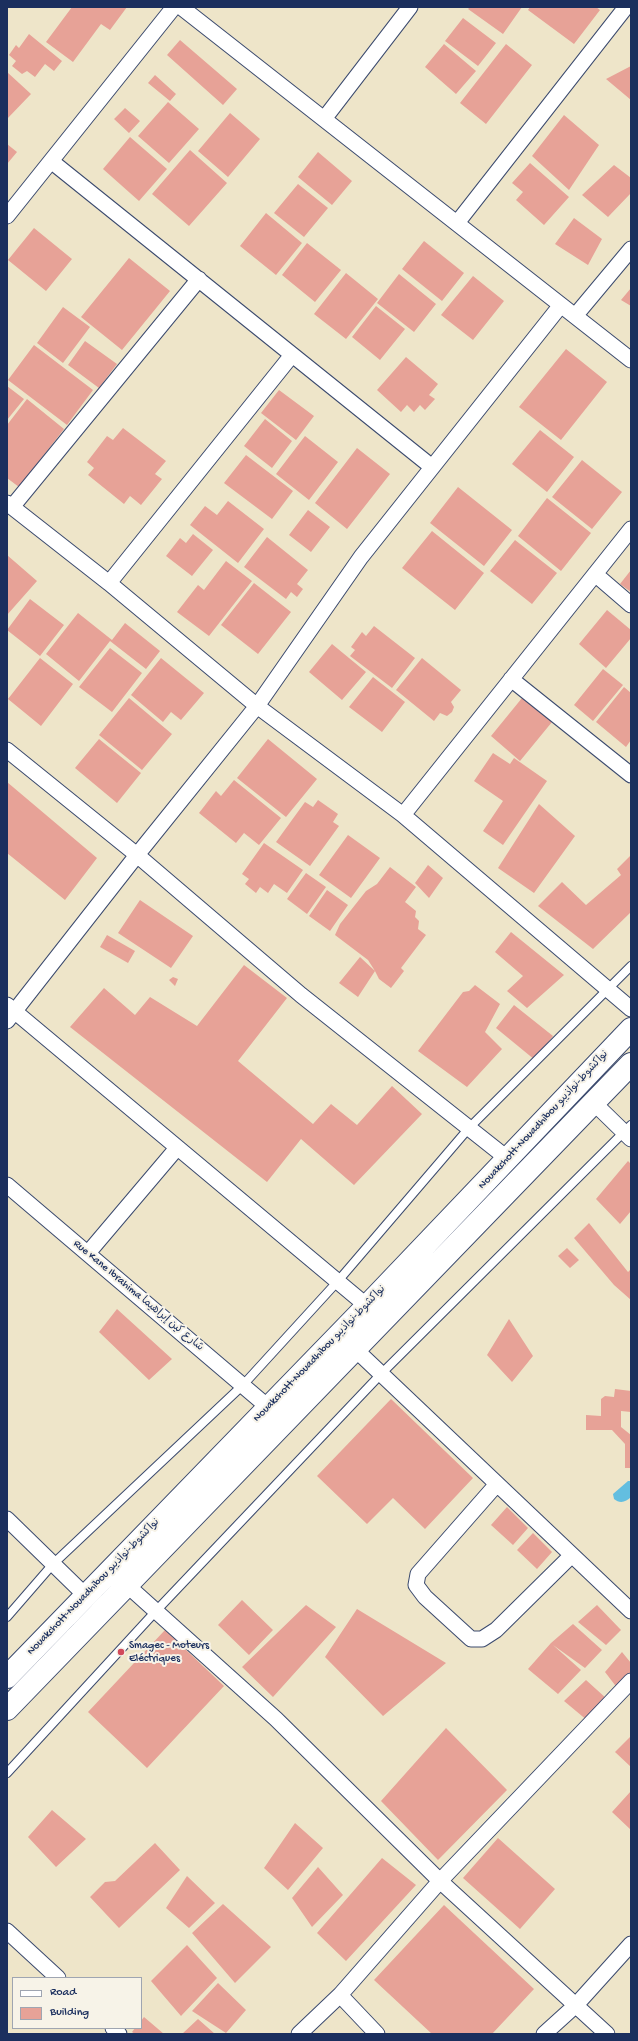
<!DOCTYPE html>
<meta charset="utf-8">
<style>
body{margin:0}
#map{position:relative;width:638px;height:2041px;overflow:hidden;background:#eee5c9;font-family:"Gochi Hand",sans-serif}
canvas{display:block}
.frame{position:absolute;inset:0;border:8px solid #1b2f5e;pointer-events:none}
.legend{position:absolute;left:12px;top:1977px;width:130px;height:52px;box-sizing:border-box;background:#f7f3e8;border:1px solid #9fa5b1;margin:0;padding:5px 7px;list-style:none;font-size:12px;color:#1b2f5e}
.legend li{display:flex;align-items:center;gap:8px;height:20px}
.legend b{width:20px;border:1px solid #9fa5b1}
</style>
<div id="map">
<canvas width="638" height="2041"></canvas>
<div class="frame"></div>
<ul class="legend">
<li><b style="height:5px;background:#fff"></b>Road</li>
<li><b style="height:11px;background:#e7a297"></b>Building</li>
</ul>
</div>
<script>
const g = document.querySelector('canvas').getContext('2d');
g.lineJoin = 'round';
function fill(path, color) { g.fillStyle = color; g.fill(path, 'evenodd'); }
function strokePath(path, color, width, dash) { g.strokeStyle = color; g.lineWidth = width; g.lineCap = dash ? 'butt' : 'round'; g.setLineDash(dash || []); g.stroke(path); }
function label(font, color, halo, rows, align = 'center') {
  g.font = font + ' "Gochi Hand","Playpen Sans Arabic",sans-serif'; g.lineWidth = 4; g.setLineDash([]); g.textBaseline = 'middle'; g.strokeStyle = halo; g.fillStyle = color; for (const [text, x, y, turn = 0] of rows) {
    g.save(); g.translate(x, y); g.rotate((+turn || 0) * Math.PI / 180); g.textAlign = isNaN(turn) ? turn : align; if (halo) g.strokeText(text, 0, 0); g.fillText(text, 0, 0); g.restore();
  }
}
fill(new Path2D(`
 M628,1481h3v16c-5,5 -11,7 -17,2l-1,-5z`), '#63bee0');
fill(new Path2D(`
 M72,7h55l-17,23 -9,-6 -28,38 -27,-20z
 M470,7h52l-19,27 -35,-25z
 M530,7h66l4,3 -26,34 -46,-34z
 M463,18l33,25 -18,23 -33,-25z
 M29,34l33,27 -8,10 -9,-7 -10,13 -8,-6 -5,3 -10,-8 4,-5 -7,-6 7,-10 3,3z
 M180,40l57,49 -14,16 -56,-50z
 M444,44l32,27 -20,23 -31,-27z
 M506,44l26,21 -46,59 -26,-21z
 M631,66v34l-25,-21z
 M7,72l24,22 -24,25z
 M155,75l21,19 -6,7 -22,-18z
 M168,102l31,27 -30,34 -31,-27z
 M125,108l15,13 -11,12 -15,-14z
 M230,113l30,26 -32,38 -30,-26z
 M564,115l35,30 -30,45 -37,-34z
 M130,137l37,32 -28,32 -36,-32z
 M7,144l10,8 -10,12z
 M190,150l37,33 -38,43 -37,-32z
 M318,152l34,29 -20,24 -34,-28z
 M530,163l39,34 -25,28 -28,-25 7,-8 -11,-9z
 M614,165l17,13v15l-23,24 -26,-22z
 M298,184l30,24 -24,29 -30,-24z
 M266,213l36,30 -26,32 -36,-29z
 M574,218l28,21 -14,26 -33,-21z
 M34,228l38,31 -26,32 -38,-31z
 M424,241l40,32 -22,28 -40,-32z
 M307,243l34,27 -26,32 -33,-27z
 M129,258l41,33 -48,59 -41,-33z
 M346,273l32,26 -32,40 -32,-25z
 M399,274l37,30 -22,28 -37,-29z
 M473,276l31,25 -31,39 -32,-25z
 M631,288v18l-10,-6z
 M376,306l29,23 -25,31 -28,-23z
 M63,307l27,20 -27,36 -26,-20z
 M85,341l32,23 -18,24 -31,-23z
 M34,345l59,45 -26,35 -59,-45z
 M566,349l41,33 -46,58 -42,-33z
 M406,357l32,27 -9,11 6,4 -10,11 -5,-5 -6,7 -7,-7 -6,7 -24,-22z
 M7,386l17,13 -17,21z
 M279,390l35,26 -18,24 -35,-27z
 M27,399l37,30 -45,58 -12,-9v-53z
 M265,419l27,22 -20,27 -28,-22z
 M123,428l43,33 -11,13 7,5 -21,26 -11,-9 -6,8 -36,-29 6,-7 -7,-6 20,-26 6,4z
 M540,430l34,27 -27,35 -35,-28z
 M305,436l33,26 -29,38 -33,-26z
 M357,448l33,26 -43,55 -32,-26z
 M246,455l47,36 -21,28 -48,-36z
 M582,460l40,32 -30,37 -40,-32z
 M458,487l54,43 -28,36 -54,-43z
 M547,498l44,35 -30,38 -43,-35z
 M228,501l36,28 -26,34 -48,-38 15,-19 12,9z
 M308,510l22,17 -19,25 -22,-17z
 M432,531l52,42 -29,37 -53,-42z
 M193,534l20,16 -21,26 -26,-20 14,-18 6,5z
 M267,537l41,33 -11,14 6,5 -6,8 -6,-5 -5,7 -42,-32z
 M515,540l42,33 -25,31 -42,-33z
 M7,555l30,26 -30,34z
 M226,561l26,20 -43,55 -32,-24 21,-27 6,5z
 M631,570v22l-11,-8z
 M254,583l37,29 -33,42 -37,-29z
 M30,599l34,26 -24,31 -33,-26z
 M607,610l24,20v8l-25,30 -27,-24z
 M78,613l34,27 13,-17 35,28 -14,18 -36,-28 -31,40 -33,-27z
 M374,626l41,32 -23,30 -42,-32 5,-6 -4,-3 11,-15 4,4z
 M332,644l34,28 -24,28 -33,-28z
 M110,648l32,25 -30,39 -33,-25z
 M40,658l33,26 -32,42 -33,-27z
 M161,658l43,35 -23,27 -10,-8 -8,10 -32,-27z
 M422,658l39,32 -10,12 3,5 -2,5 -5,4 -7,-3 -6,8 -38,-31z
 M603,669l20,16 -30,36 -19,-16z
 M373,677l32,25 -23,30 -33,-25z
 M624,687l7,6v47l-5,7 -30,-25z
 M129,698l43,36 -30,36 -43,-35z
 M522,698l30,24 -32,39 -29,-25z
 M99,739l42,34 -24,30 -42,-35z
 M268,739l49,40 -31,38 -49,-39z
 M493,753l17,11 4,-6 33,23 -44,64 -20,-14 20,-30 -29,-20z
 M234,780l47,38 -22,27 -15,-12 -8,10 -37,-30 17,-22 5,5z
 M7,782l90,76 -32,42 -58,-47z
 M318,800l20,14 -5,8 6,4 -29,40 -34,-24 29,-40 8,5z
 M539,804l36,32 -41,57 -36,-25z
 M348,835l32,23 -29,40 -32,-23z
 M264,843l39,27 -16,23 -13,-9 -6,9 -8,-6 -4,6 -11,-9 4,-5 -7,-5z
 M631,855v57l-38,37 -55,-43 24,-24 24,23 35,-30 -4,-6z
 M428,865l15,13 -14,20 -14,-15z
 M390,867l26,20 -11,15 11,9 -1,6 4,4 -1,8 8,6 -25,33 3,3 -13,17 -12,-9 -4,-8 -17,26 -19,-14 21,-26 15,14 -7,-11 -33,-25 5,-11 26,-33 11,-7z
 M306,873l20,14 -19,27 -20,-15z
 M327,890l21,15 -18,26 -21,-15z
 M140,900l53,36 -22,32 -53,-35z
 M511,932l53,43 -37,33 -20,-17 16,-15 -28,-24z
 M107,935l28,16 -7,12 -28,-16z
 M244,965l43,33 -49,63 75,63 18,-20 26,21 35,-39 30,28 -68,71 -53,-46 -34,43 -197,-155 34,-39 31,27 15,-18 47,29z
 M173,977l5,2 -3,7 -6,-6z
 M475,985l25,19 -15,28 17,17 -35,38 -49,-36 45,-59 6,-1z
 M514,1005l39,31 -18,24 -39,-32z
 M628,1161l3,3v47l-11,13 -24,-25z
 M589,1223l39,49 3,-3v31l-17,-15 -40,-47z
 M567,1248l12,12 -9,8 -12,-12z
 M117,1309l55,50 -23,21 -50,-48z
 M509,1319l24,37 -21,26 -25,-27z
 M615,1389l16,2v21l-10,-1v16l10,8v33h-6v-24l-13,-14h-26v-15l15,1v-17l4,-3 9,1z
 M391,1399l82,79 -48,51 -32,-31 -26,26 -50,-48z
 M507,1507l21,21 -15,17 -22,-20z
 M533,1533l19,19 -15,17 -20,-19z
 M242,1600l31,30 -24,25 -31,-30z
 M306,1605l30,22 -63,70 -31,-30z
 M597,1605l24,25 -15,15 -28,-23z
 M357,1609l89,54 -63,53 -58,-59z
 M573,1624l29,26 -17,18 -32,-23 28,25 -23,24 -30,-25 23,-26z
 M165,1630l59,56 -77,82 -59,-56z
 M622,1652l9,11v9l-13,17 -13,-17z
 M586,1680l21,19 -19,22 -24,-20z
 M446,1728l61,62 -69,70 -57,-59z
 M631,1736v31l-16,-15z
 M631,1791v39l-19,-18z
 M52,1810l34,29 -30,28 -28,-30z
 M295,1823l28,25 -35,42 -24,-22z
 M498,1838l57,51 -35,40 -57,-51z
 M155,1843l25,27 -61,58 -29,-31 15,-15 10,-1z
 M382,1858l34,27 -70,76 -29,-28z
 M318,1867l25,28 -31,32 -20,-29z
 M187,1876l28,27 -26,25 -23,-20z
 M223,1904l48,43 -36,36 -43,-50z
 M444,1905l90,84 -42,45h-60l-58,-54z
 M187,1945l30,33 -36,38 -30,-35z
 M218,1983l28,27 -20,23 -34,-22z
 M144,2017l20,17h-29l-3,-2 3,-4h6v-7z
 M198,2019l17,15h-33z`), '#e7a297');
const service = new Path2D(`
 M7,1617l46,-53 190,-179 95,-104 131,-153 162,-162
 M7,1773l149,-162 226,-238 249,-248`);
const minor = new Path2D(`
 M181,7l450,353
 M324,119l86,-112
 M51,161l381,306
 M7,216l167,-209
 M457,223l169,-216
 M575,316l56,-67
 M7,503l102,80 148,123 146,109 228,194
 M12,507l187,-228
 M595,574l36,31
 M109,583l183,-228
 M511,679l120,96
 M7,750l130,105 164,140 207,164
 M403,815l228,-286
 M7,1005l360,301
 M7,1021l130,-166 120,-149 104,-149 200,-252
 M594,1103l37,36
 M7,1185l261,222
 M88,1253l89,-105
 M356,1350l275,261
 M497,1484l-79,90 -2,11 9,12 46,42h11l14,-9 76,-75
 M7,1519l79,77
 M128,1586l148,133 164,162 167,153
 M7,1931l51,47
 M340,1995l37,39
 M113,2028l6,6
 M299,2034l41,-39 100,-114 191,-200
 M544,2034l32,-29 55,-61`);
const trunk = new Path2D(`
 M7,1677l360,-371 264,-277
 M7,1709l624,-645`);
strokePath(service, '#3b4a6e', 10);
strokePath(minor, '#3b4a6e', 17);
strokePath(trunk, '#3b4a6e', 24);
strokePath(service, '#fff', 8);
strokePath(minor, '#fff', 15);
strokePath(trunk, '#fff', 22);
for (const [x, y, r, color] of [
 [121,1652,4,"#d1495b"]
]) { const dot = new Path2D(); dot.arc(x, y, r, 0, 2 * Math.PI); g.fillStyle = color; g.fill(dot); strokePath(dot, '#f7f3e8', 1.5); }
label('11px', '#1b2f5e', '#f7f3e8', [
 ["Nouakchott-Nouadhibou نواكشوط-نواذيبو",544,1120,-47],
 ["Rue Kane Ibrahima شارع كين إبراهيما",138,1296,40],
 ["Nouakchott-Nouadhibou نواكشوط-نواذيبو",320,1354,-46],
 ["Nouakchott-Nouadhibou نواكشوط-نواذيبو",94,1587,-46]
]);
label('11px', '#1b2f5e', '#f7f3e8', [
 ["Smagec - Moteurs",129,1646],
 ["Eléctriques",129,1659]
], 'left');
</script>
